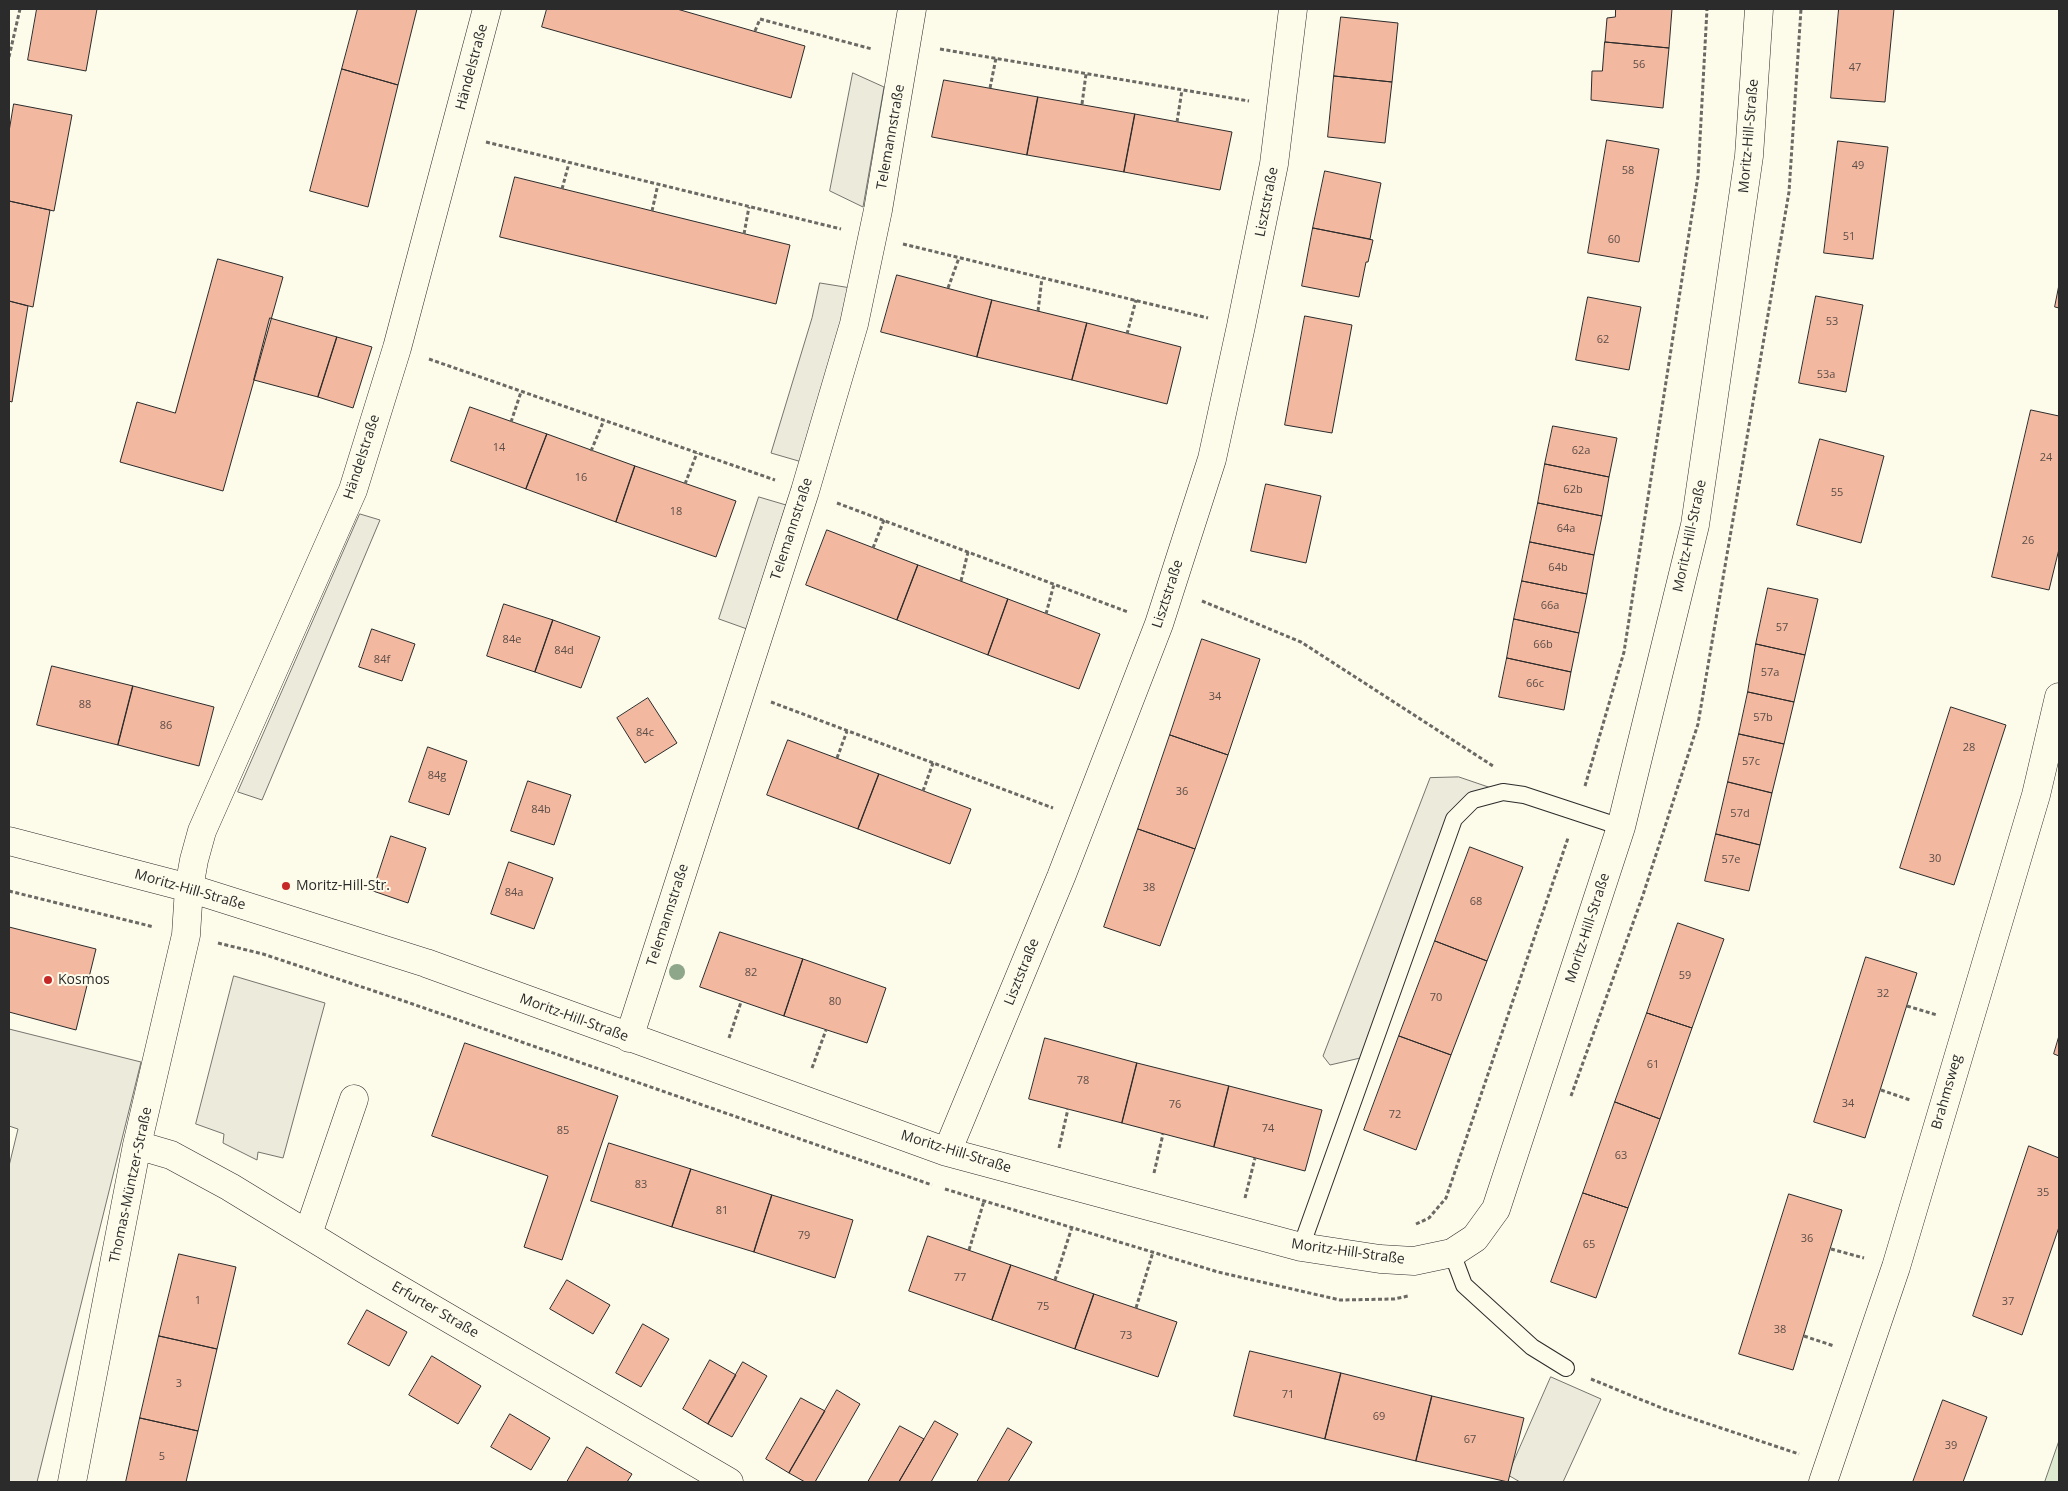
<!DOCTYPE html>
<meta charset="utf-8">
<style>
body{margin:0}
#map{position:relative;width:2068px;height:1491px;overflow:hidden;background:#fdfbea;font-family:"Open Sans",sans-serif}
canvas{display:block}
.frame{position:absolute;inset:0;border:10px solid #2b2b2b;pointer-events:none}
</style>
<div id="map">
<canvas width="2068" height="1491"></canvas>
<div class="frame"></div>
</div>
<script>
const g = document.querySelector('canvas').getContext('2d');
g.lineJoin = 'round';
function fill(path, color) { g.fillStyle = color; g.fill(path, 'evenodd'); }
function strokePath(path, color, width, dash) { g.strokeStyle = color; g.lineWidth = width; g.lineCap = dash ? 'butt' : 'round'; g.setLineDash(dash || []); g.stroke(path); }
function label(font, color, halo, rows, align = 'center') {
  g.font = font + ' "Open Sans",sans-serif'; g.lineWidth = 4; g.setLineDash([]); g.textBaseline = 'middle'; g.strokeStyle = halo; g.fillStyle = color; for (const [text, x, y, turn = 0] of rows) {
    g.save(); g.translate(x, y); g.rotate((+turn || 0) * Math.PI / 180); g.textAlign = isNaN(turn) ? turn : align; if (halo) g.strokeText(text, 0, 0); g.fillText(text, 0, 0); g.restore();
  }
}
const green = new Path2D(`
 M2059,1441v41h-14z`);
fill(green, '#deebd1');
strokePath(green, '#74746e', 1);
const parking = new Path2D(`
 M853,73l31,14 -21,120 -33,-16z
 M820,283l31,5 -49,174 -31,-9 41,-135z
 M759,497l27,8 -39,124 -28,-10z
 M360,514l20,6 -118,280 -24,-8z
 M1459,777l44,15 -49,27 -85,237 -39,9 -7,-9 107,-278z
 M234,976l91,27 -42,155 -25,-6 -1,8 -34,-17 1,-9 -28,-10z
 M9,1029l132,33 -104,420h-28v-316l9,-37 -9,-3z
 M1551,1377l50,22 -38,83h-43l-12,-7z`);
fill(parking, '#eceadb');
strokePath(parking, '#74746e', 1);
const building = new Path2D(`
 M37,9h60l-11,62 -58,-11z
 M358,9h59l-19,76 -56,-16z
 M547,9h130l128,37 -14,52 -249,-71z
 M1616,9h56l-3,39 -64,-6 2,-24 8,-1z
 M1839,9h55l-9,93 -54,-4z
 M1341,17l57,6 -6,59 -58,-6z
 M1605,42l64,6 -6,60 -72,-8 1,-29h10z
 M342,69l56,16 -30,122 -58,-16z
 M1334,76l58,6 -7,61 -57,-6z
 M944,80l94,17 -11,58 -95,-18z
 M1038,97l97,17 -11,58 -97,-17z
 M14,104l58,11 -18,96 -45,-10v-69z
 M1135,114l97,18 -12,58 -96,-18z
 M1607,140l52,9 -20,113 -51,-9z
 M1838,141l50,6 -15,112 -49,-6z
 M1325,171l56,12 -11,56 -57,-11z
 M515,177l275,68 -14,59 -276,-67z
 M9,201l41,9 -17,97 -24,-6z
 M1313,228l60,12 -5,22h-2l-7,35 -57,-11z
 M218,259l65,18 -60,214 -103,-29 17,-60 38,11z
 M897,275l95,25 -15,57 -96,-25z
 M2059,285v23l-4,-1z
 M1816,296l47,9 -17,87 -47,-9z
 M1588,297l53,10 -12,63 -53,-10z
 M992,300l95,23 -15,57 -95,-23z
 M9,301l19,5 -16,96 -3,-1z
 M1305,316l47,9 -20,108 -47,-8z
 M270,318l67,19 -19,60 -64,-17z
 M1087,323l94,24 -14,57 -95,-24z
 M337,337l35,10 -19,61 -35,-11z
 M470,407l77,27 -21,55 -75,-28z
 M2031,410l28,6v133l-10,41 -57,-13z
 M1553,426l64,12 -8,39 -64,-13z
 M547,434l88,32 -19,56 -90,-33z
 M1820,439l64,17 -23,87 -64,-18z
 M1545,464l64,13 -7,39 -64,-13z
 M635,466l101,35 -20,56 -100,-35z
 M1266,484l55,12 -15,67 -55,-12z
 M1538,503l64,13 -8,39 -64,-13z
 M827,530l91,35 -21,55 -91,-35z
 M1530,542l64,13 -7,39 -65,-13z
 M918,565l90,34 -20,56 -91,-35z
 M1522,581l65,13 -8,39 -65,-14z
 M1768,588l50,11 -13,56 -49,-11z
 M1008,599l92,35 -21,55 -91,-34z
 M504,604l49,16 -18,52 -48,-16z
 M1514,619l65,14 -8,39 -64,-14z
 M553,620l47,17 -19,51 -46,-16z
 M372,629l43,15 -13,37 -43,-14z
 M1202,639l58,20 -32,96 -58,-20z
 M1756,644l49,11 -11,47 -46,-10z
 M1507,658l64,14 -7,38 -65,-13z
 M52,666l81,20 -15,59 -81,-20z
 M133,686l81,21 -15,59 -81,-21z
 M1748,692l46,10 -10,42 -45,-10z
 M648,698l29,45 -32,20 -28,-45z
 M1951,707l55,18 -52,160 -54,-17z
 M1739,734l45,10 -12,49 -44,-11z
 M1170,735l58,20 -33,94 -57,-20z
 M788,740l91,34 -21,55 -91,-34z
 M428,747l39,14 -18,54 -40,-13z
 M879,774l92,35 -21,55 -92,-35z
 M528,781l43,14 -17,50 -43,-14z
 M1728,782l44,11 -12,52 -44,-11z
 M1138,829l57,20 -35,97 -56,-19z
 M1716,834l44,11 -11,46 -44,-10z
 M391,836l35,12 -18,55 -35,-12z
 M1470,847l53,20 -36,94 -52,-20z
 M509,862l44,16 -19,51 -43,-15z
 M1678,923l46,16 -32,89 -45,-15z
 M9,927l87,22 -20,81 -67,-18z
 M720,932l83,27 -19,57 -84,-29z
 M1435,941l52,20 -36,94 -52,-19z
 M1866,957l51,16 -52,165 -51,-16z
 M803,959l83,29 -19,55 -83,-27z
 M1647,1013l45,15 -32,91 -45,-17z
 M1399,1036l52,19 -35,95 -52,-20z
 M2059,1036v20l-5,-2z
 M1045,1038l92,25 -15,60 -93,-24z
 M465,1043l153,53 -56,164 -38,-13 24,-71 -116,-40z
 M1137,1063l92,23 -15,61 -92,-24z
 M1229,1086l93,24 -17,61 -91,-24z
 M1615,1102l45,17 -32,89 -45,-15z
 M609,1143l82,26 -19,58 -81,-26z
 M2029,1146l30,12v69l-37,108 -49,-19z
 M691,1169l81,26 -18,57 -82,-25z
 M1583,1193l45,15 -32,90 -45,-16z
 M1789,1194l53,16 -49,160 -54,-16z
 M772,1195l81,25 -18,58 -81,-26z
 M928,1236l83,29 -19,55 -83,-29z
 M179,1254l57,13 -19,82 -58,-13z
 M1011,1265l83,29 -19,55 -83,-29z
 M567,1280l43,25 -17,29 -43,-25z
 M1094,1294l83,28 -19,55 -83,-28z
 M367,1310l40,22 -18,34 -41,-22z
 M643,1324l26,15 -28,48 -25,-14z
 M159,1336l58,13 -19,82 -58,-13z
 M1250,1351l91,22 -16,66 -91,-23z
 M432,1356l49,30 -23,38 -49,-29z
 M710,1360l26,15 -28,49 -25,-15z
 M743,1362l24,14 -35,61 -24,-13z
 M1341,1373l91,23 -16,65 -91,-22z
 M837,1390l23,14 -45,78h-10l-16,-9z
 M1432,1396l92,22 -16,64 -92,-21z
 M801,1398l24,13 -36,62 -23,-14z
 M1943,1400l44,17 -24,65h-50z
 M510,1414l40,24 -19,32 -40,-23z
 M140,1418l58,13 -12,51h-60z
 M935,1421l23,13 -27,48h-32z
 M900,1426l24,13 -25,43h-31z
 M1008,1428l24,14 -24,40h-31z
 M587,1447l45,27 -5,8h-60z`);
fill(building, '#f2b8a0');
strokePath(building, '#2b2b2b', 1);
const lane = new Path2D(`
 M1301,1247l153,-428 19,-19 30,-8 21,3 97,32
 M1452,1253l12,32 68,62 34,21`);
const street = new Path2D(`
 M9,841l180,47 237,75 521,189 354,95 79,12 34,2 38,-8 23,-15 21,-29 125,-382 74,-302 54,-369 10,-147
 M629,1038l176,-547 49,-167 24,-114 34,-201
 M137,1145l34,10 59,32 136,83 363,212
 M947,1152l114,-275 98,-253 53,-165 29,-133 33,-162 19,-155
 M308,1234l46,-135
 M72,1482l65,-337 49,-210 3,-47 5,-28 8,-29 151,-341 44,-142 90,-339
 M1823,1482l73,-215 140,-472 23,-98`);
strokePath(lane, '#2b2b2b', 18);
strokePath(street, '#2b2b2b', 29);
strokePath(new Path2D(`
 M755,31l5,-12 112,30
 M940,49l309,52
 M9,57l11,-48
 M990,88l6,-30
 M1082,104l4,-30
 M1177,122l5,-32
 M486,142l355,87
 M562,189l7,-26
 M652,211l6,-27
 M744,234l5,-27
 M903,244l305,74
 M948,288l11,-30
 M1038,311l4,-33
 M1127,334l9,-34
 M429,359l346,121
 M511,422l10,-30
 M591,451l13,-31
 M685,484l12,-31
 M837,503l291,109
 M873,548l11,-28
 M961,581l7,-29
 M1202,601l99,41 192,124
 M1046,614l8,-30
 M771,702l282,106
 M837,758l10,-27
 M1585,786l39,-134 74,-476 9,-167
 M923,791l10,-28
 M9,891l145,36
 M218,943l45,11 141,47 528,184
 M1907,1006l30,9
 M729,1038l12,-36
 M812,1068l14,-38
 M1881,1090l29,10
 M1571,1096l72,-201 55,-171 91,-532 12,-183
 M1059,1148l9,-39
 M1154,1173l9,-39
 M945,1189l273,83 122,28 54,-1 14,-3
 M1245,1198l10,-40
 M1416,1224l13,-6 17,-20 122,-360
 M1831,1249l33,9
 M969,1250l15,-49
 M1055,1280l17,-53
 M1136,1308l17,-56
 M1804,1336l30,10
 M1591,1379l73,30 135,45`), '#6a6964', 3, [4, 2.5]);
strokePath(lane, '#fdfbea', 16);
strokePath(street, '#fdfbea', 28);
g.fillStyle = '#8ea78a';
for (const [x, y] of [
 [677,972]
]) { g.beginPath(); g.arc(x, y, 8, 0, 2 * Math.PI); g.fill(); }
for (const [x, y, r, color] of [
 [286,886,5,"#c62828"],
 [48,980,5,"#c62828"]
]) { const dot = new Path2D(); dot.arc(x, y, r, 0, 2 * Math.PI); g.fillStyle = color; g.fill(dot); strokePath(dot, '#fdfbea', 2); }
label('11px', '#5d4e48', null, [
 ["56",1639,65],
 ["47",1855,68],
 ["49",1858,166],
 ["58",1628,171],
 ["51",1849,237],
 ["60",1614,240],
 ["53",1832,322],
 ["62",1603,340],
 ["53a",1826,375],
 ["14",499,448],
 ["62a",1581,451],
 ["24",2046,458],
 ["16",581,478],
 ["62b",1573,490],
 ["55",1837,493],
 ["18",676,512],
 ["64a",1566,529],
 ["26",2028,541],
 ["64b",1558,568],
 ["66a",1550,606],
 ["57",1782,628],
 ["84e",512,640],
 ["66b",1543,645],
 ["84d",564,651],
 ["84f",382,660],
 ["57a",1770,673],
 ["66c",1535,684],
 ["34",1215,697],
 ["88",85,705],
 ["57b",1763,718],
 ["86",166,726],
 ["84c",645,733],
 ["28",1969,748],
 ["57c",1751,762],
 ["84g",437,776],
 ["36",1182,792],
 ["84b",541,810],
 ["57d",1740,814],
 ["30",1935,859],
 ["57e",1731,860],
 ["38",1149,888],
 ["84a",514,893],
 ["68",1476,902],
 ["82",751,973],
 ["59",1685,976],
 ["32",1883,994],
 ["70",1436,998],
 ["80",835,1002],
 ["61",1653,1065],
 ["78",1083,1081],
 ["34",1848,1104],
 ["76",1175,1105],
 ["72",1395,1115],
 ["74",1268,1129],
 ["85",563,1131],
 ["63",1621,1156],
 ["83",641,1185],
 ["35",2043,1193],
 ["81",722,1211],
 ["79",804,1236],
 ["36",1807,1239],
 ["65",1589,1245],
 ["77",960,1278],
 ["1",198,1301],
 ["37",2008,1302],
 ["75",1043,1307],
 ["38",1780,1330],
 ["73",1126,1336],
 ["3",179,1384],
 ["71",1288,1395],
 ["69",1379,1417],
 ["67",1470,1440],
 ["39",1951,1446],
 ["5",162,1457]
]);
label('14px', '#2b2b2b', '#fdfbea', [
 ["Händelstraße",472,67,-75],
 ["Moritz-Hill-Straße",1749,136,-85],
 ["Telemannstraße",891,137,-80],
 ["Lisztstraße",1267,202,-79],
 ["Händelstraße",362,457,-72],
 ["Telemannstraße",792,529,-72],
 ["Moritz-Hill-Straße",1690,536,-78],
 ["Lisztstraße",1168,594,-72],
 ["Moritz-Hill-Straße",190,890,16],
 ["Telemannstraße",668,915,-72],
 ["Moritz-Hill-Straße",1588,928,-72],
 ["Lisztstraße",1022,972,-68],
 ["Moritz-Hill-Straße",574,1018,20],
 ["Brahmsweg",1947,1092,-74],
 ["Moritz-Hill-Straße",956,1152,17],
 ["Thomas-Müntzer-Straße",131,1185,-78],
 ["Moritz-Hill-Straße",1348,1252,8],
 ["Erfurter Straße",435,1310,30]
]);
label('14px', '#2b2b2b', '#fdfbea', [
 ["Moritz-Hill-Str.",296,886],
 ["Kosmos",58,980]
], 'left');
</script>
